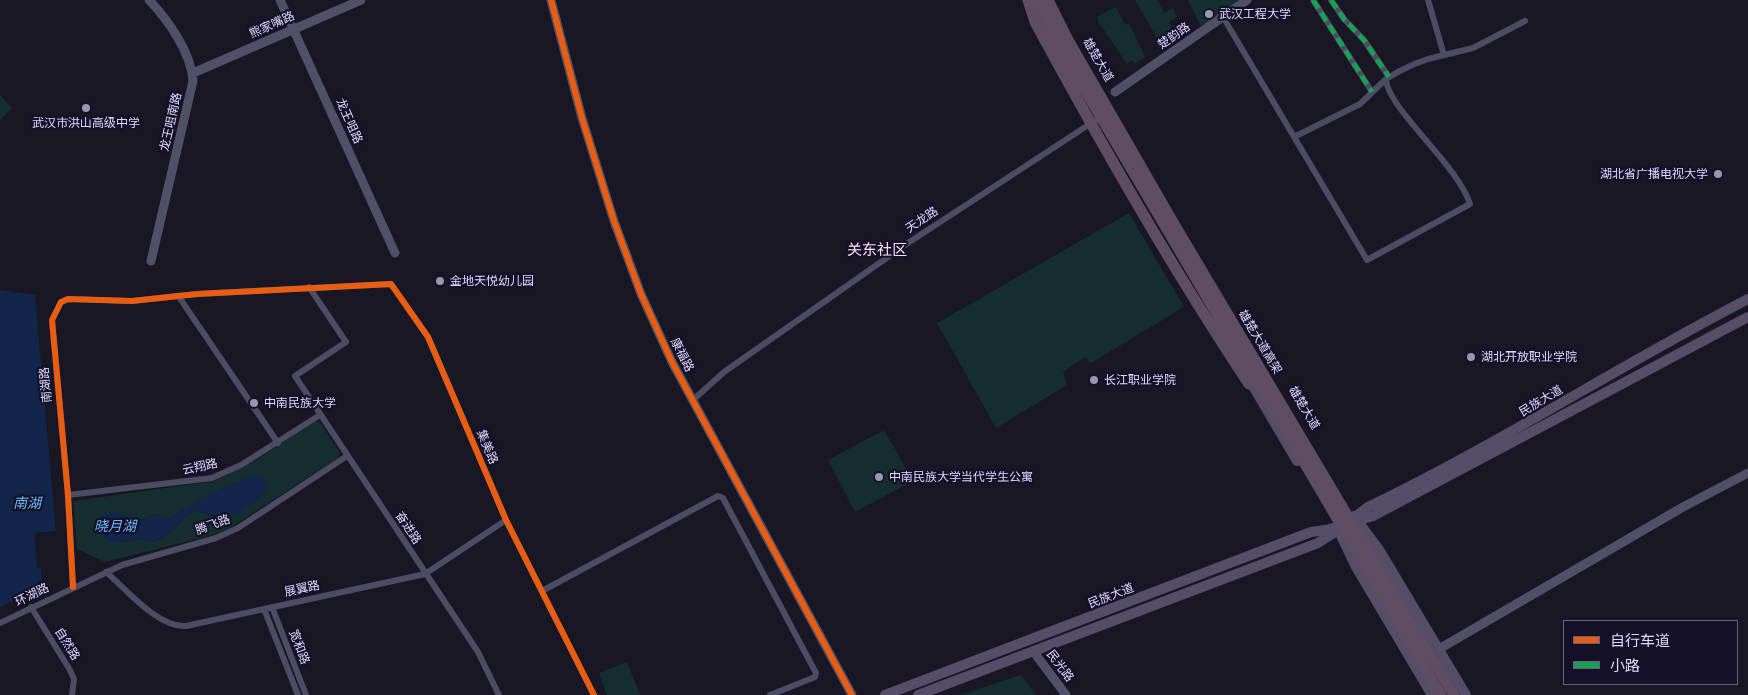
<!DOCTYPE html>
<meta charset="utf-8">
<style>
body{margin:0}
#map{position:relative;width:1748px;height:695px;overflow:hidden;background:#181723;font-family:Inter,"Noto Sans SC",sans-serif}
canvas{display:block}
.legend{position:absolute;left:1563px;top:620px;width:175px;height:65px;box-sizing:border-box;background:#151129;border:1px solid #65617e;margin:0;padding:6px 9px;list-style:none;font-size:15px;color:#dedafe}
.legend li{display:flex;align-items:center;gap:10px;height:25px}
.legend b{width:25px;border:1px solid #65617e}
</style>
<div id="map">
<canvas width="1748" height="695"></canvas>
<ul class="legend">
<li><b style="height:6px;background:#e95d12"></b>自行车道</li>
<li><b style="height:6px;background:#1a9f57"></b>小路</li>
</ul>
</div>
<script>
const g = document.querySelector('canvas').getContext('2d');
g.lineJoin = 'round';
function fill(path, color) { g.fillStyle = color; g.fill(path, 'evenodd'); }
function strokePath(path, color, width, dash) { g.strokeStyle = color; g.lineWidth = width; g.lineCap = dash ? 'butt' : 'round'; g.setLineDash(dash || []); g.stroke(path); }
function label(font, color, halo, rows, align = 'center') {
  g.font = font + ' Inter,"Noto Sans SC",sans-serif'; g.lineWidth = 4.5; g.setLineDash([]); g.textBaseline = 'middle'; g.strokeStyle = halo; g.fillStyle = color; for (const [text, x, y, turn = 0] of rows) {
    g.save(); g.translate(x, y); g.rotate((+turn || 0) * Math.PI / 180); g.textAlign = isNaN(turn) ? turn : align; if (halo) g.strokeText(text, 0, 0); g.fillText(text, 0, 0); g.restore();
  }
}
fill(new Path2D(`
 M1135,0h23l6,13 9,-5 4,9 -8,5 5,13 7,-3 2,3 -21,12z
 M1188,0h53l-39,29z
 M1116,7l9,18 4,-2 16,34 -10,7 -3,-4 -5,4 -29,-43v-5z
 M0,95l12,13 -12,12z
 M1129,213l55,94 -93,56 -6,-6 -22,15 4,13 -71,43 -59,-105z
 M315,422h5l20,31 -2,5 -110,71 -16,6 -107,27 -28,-13 -4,-48 142,-20 36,-18zM254,475l-27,42 -10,1 -23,-9 -27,26 -13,7 -16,-3 -16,3 -17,-4 -5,-10 1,-11 11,-5 14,4 6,7 25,-9 12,4 42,-24z
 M884,430l29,51 -58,31 -27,-52z
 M627,662l13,33h-33l-8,-22z
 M1021,675l15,20h-75z`), '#152f30');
fill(new Path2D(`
 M0,290l35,5 21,236 -22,2 3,35h4l1,20 -42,19z
 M253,475l13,6 2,6c-7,15 -31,29 -47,31l-27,-9 -27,26 -13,7 -16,-3 -25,4c-10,-4 -17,-15 -12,-26 12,-9 21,-5 31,6l25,-9 12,4 35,-21z`), '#11264a');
strokePath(new Path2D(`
 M1313,0l59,92
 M1331,0l13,19 20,21 25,37
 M1223,17l144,243 103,-56c-12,-39 -83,-96 -84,-125 17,-11 38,-20 58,-24l-16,-55
 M1444,55l29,-7 52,-27
 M1294,137l66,-33 26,-25
 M309,287l37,55 -51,34 183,276 21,43
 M179,297l99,146
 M693,400l31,-28 184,-129 188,-123
 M68,495l144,-17 29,-13 79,-50
 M106,572c20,17 52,56 80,54l239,-52 81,-54
 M73,587l-5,-92 -16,-175 9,-18 7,-3 64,2 65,-7 194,-10 37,53 78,183 88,175
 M542,591l176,-95 5,2 93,175 -1,4 -45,18
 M31,607l39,63 4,9 -2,16
 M272,607l34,88
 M264,609l34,86
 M0,623l122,-58 94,-27 22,-10 109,-72`), '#4d4c64', 6);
strokePath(new Path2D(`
 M149,0c19,20 42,52 44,81l-42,180
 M280,0l115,253
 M551,0l31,118 32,103 27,73 31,68 180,333
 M193,73l168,-73
 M1115,92l132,-92
 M1439,649l244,-142 65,-34
 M1033,651l33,44`), '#515069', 9);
strokePath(new Path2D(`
 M1033,3l17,35
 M1247,376l50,85
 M1354,516l26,35 86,144
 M1352,519l16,-12c131,-63 252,-142 380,-208
 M1338,529l18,38 76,128
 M885,695l426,-163 15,-2 47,-14 375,-199
 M918,695l400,-152 20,-13`), '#564d68', 10);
strokePath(new Path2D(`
 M1028,0l7,22c67,123 136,245 214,362
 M1039,0l19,44 383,651
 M1048,0l20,40 106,184 280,471`), '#5e4d63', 11);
strokePath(new Path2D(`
 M1313,0l59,92
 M1331,0l13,19 20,21 25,37`), '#1a9f57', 5, [10, 5]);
strokePath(new Path2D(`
 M551,0l31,118 32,103 27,73 31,68 180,333
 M73,587l-5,-92 -16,-175 9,-18 7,-3 64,2 65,-7 194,-10 37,53 78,183 88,175`), '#e95d12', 6);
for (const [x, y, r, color] of [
 [1209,14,5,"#9996b1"],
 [86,108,5,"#9996b1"],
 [1718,174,5,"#9996b1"],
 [440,281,5,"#9996b1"],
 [1471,357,5,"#9996b1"],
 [1094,380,5,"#9996b1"],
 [254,403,5,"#9996b1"],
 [879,477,5,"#9996b1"]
]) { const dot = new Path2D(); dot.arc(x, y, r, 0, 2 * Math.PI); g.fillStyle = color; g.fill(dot); strokePath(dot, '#151129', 2); }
label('12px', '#dedafe', '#151129', [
 ["武汉工程大学",1219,14],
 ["武汉市洪山高级中学",86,123,"center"],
 ["湖北省广播电视大学",1708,174,"right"],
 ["金地天悦幼儿园",450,281],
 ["湖北开放职业学院",1481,357],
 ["长江职业学院",1104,380],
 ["中南民族大学",264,403],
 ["中南民族大学当代学生公寓",889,477]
], 'left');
label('12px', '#dedafe', '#151129', [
 ["熊家嘴路",272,25,-24],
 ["楚韵路",1174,36,-35],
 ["雄楚大道",1098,60,60],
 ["龙王咀路",349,121,66],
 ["龙王咀南路",171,122,-77],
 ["天龙路",922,220,-34],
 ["雄楚大道高架",1260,342,59],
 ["康福路",682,355,63],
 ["南湖路",46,385,-95],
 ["民族大道",1541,401,-31],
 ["雄楚大道",1304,408,59],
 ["集美路",487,447,67],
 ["云翔路",200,467,-12],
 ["腾飞路",213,525,-20],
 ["奋进路",408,528,56],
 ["展翼路",302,589,-12],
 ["环湖路",32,595,-26],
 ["民族大道",1111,596,-21],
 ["自然路",67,644,58],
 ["宽和路",299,647,69],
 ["民光路",1060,666,53]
]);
label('italic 14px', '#6cb8fb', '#151129', [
 ["南湖",27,504],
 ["晓月湖",115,527]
]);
label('15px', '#fedcf2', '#151129', [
 ["关东社区",877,250]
]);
</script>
